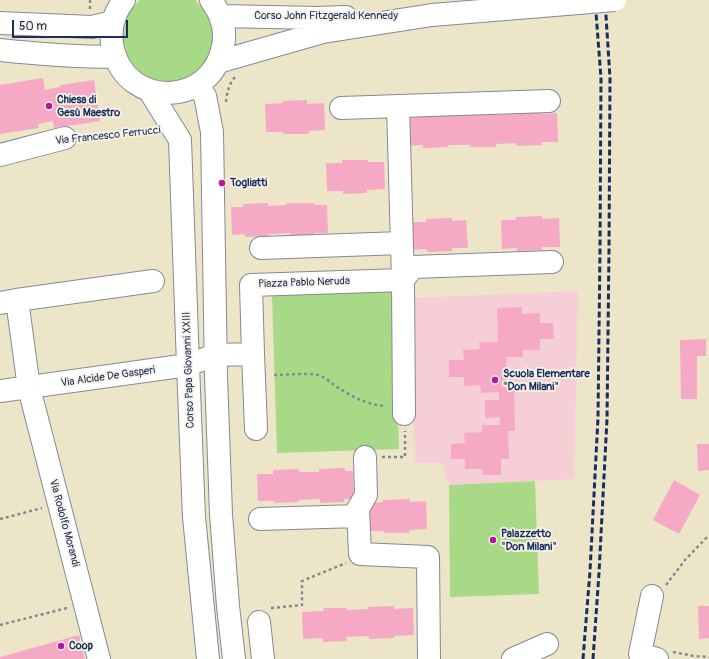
<!DOCTYPE html>
<meta charset="utf-8">
<style>
body{margin:0}
#map{position:relative;width:709px;height:659px;overflow:hidden;background:#ede5c8;font-family:Pangolin,sans-serif}
canvas{display:block}
.scale{position:absolute;left:12px;top:20px;width:116px;height:18px;box-sizing:border-box;border:2px solid #1b2f5e;border-top:0;padding-left:5px;font-size:12px;line-height:14px;white-space:nowrap;color:#1b2f5e;-webkit-text-stroke:3px #f7f3e8;paint-order:stroke}
</style>
<div id="map">
<canvas width="709" height="659"></canvas>
<div class="scale">50 m</div>
</div>
<script>
const g = document.querySelector('canvas').getContext('2d');
g.lineJoin = 'round';
function fill(path, color) { g.fillStyle = color; g.fill(path, 'evenodd'); }
function strokePath(path, color, width, dash) { g.strokeStyle = color; g.lineWidth = width; g.lineCap = dash ? 'butt' : 'round'; g.setLineDash(dash || []); g.stroke(path); }
function label(font, color, halo, rows, align = 'center') {
  g.font = font + ' Pangolin,sans-serif'; g.lineWidth = 3.5; g.setLineDash([]); g.textBaseline = 'middle'; g.strokeStyle = halo; g.fillStyle = color; for (const [text, x, y, turn = 0] of rows) {
    g.save(); g.translate(x, y); g.rotate((+turn || 0) * Math.PI / 180); g.textAlign = isNaN(turn) ? turn : align; if (halo) g.strokeText(text, 0, 0); g.fillText(text, 0, 0); g.restore();
  }
}
fill(new Path2D(`
 M578,291l-4,188 -125,6 -7,-22h-27l-4,-165z`), '#f6cfd6');
fill(new Path2D(`
 M140,0h55l11,11 7,14 2,16 -4,16 -22,23 -32,5 -27,-18 -10,-29 3,-15 7,-13z
 M394,291l5,158 -122,4 -5,-158z
 M535,481l4,113 -89,3 -1,-112z`), '#a8d987');
fill(new Path2D(`
 M43,78l2,12 15,-3v-2l34,-5 6,41 -46,7 -1,-7 -15,3 1,4 -39,6v-49z
 M307,100v4l17,-1 1,27 -16,1v3h-26v-2h-17l-1,-28 18,-1v-2z
 M541,111v3l16,-1 1,29h-17l1,3 -25,1 -1,-3 -20,1v3h-26v-2h-21l-1,2 -25,1v-3l-17,1v-30l90,-4v3l20,-1v-2z
 M342,160h26v2h16l1,27 -18,1v3l-24,1v-3h-16l-1,-28h16z
 M268,203v3l18,-1 1,-2h26l1,2h13l1,28h-14v3l-24,1v-4l-22,1 1,2 -24,1v-3l-13,1 -1,-28h12v-3z
 M542,216v3l17,-1 1,29h-18v3l-25,1v-3l-15,1 -1,-29h15v-3z
 M452,218v3l14,-1 2,28h-16v3l-25,1v-3l-17,1 -1,-28h17v-3z
 M522,307v7l18,-1v10h13l1,16h-14v11h-17v7h-17l1,30h7l1,44h-7l1,28h-8v16h-18v-6h-18v-10h-14v-15l14,-1 -1,-10 18,-1v-7h18v-8l-15,1v-18h14v-8l-18,1 -1,-8 -16,1v-9h-15v-17h15l-1,-10 17,-1 -1,-7h19l-1,-34z
 M706,339v17h-9v43h-16l-1,-59z
 M697,444h12v26l-11,1z
 M345,468v3h8l1,28h-10v3l-24,1v-4l-21,1v2l-25,1v-2h-16l-1,-27h16v-4l26,-1v3h20v-3z
 M674,480l26,15 -21,39 -26,-14z
 M410,499v3l16,-1 1,28 -18,1v3h-25v-2h-15l-1,-28 15,-1v-2z
 M394,606v3l19,-1 1,27 -20,1v2l-25,1v-3l-23,1 1,4 -24,1v-4l-20,1 -1,-27 22,-1 -1,-3h23l1,2 21,-1v-2z
 M698,606h11v32l-10,1z
 M79,635l6,24h-85v-2z`), '#f6a9c4');
const minor = new Path2D(`
 M124,0c-11,14 -15,31 -11,49 14,60 99,58 110,-3 2,-10 1,-21 -3,-30 -2,-6 -6,-11 -9,-16
 M221,16l97,2 28,-1
 M0,23l92,4 21,-5
 M0,50c38,4 76,7 115,7
 M218,62l105,-30 109,-17
 M197,85l8,11 7,36 4,244 5,138 7,92 6,53
 M149,90l31,50 8,225 6,152 14,142
 M398,106l5,174
 M341,108l208,-7
 M0,155l65,-17
 M261,248l141,-5
 M403,280l10,-13 139,-5
 M17,300l136,-19
 M0,303l17,-3 12,88 70,271
 M253,354l3,75
 M0,391l188,-26 27,-10 38,-1 -2,-69 152,-5 1,134
 M365,457l1,38 -8,14 2,45 68,3 1,102
 M260,519l98,-3
 M652,596l-12,58 17,5
 M259,622l4,37
 M513,659l34,-15`);
strokePath(minor, '#848a93', 24);
strokePath(new Path2D(`
 M90,9v-9
 M226,102c1,-10 3,-18 9,-25
 M81,137l71,-6
 M274,375c13,0 37,-3 47,1 5,2 9,6 13,9 17,11 32,20 52,21
 M382,457h23v-26
 M0,519l42,-11
 M666,585l19,-25 24,-25
 M271,608l31,-3v-24l44,-18
 M0,625l67,-17
 M673,652l21,4 15,1`), '#848a93', 2.5, [3, 3]);
strokePath(minor, '#fff', 22);
strokePath(new Path2D(`
 M583,659l7,-88 8,-153 2,-168 1,-172 -6,-78
 M593,659l6,-86 8,-154 2,-169 1,-172 -5,-78`), '#1b2f5e', 3, [6, 3]);
const minorBridge = new Path2D(`
 M432,15l183,-15`);
strokePath(minorBridge, '#848a93', 24, []);
strokePath(minorBridge, '#fff', 22);
for (const [x, y, r, color] of [
 [49,106,4,"#b5179e"],
 [222,183,4,"#b5179e"],
 [495,380,4,"#b5179e"],
 [493,540,4,"#b5179e"],
 [61,646,4,"#b5179e"]
]) { const dot = new Path2D(); dot.arc(x, y, r, 0, 2 * Math.PI); g.fillStyle = color; g.fill(dot); strokePath(dot, '#f7f3e8', 1.5); }
label('11px', '#1b2f5e', '#f7f3e8', [
 ["Corso John Fitzgerald Kennedy",326,16],
 ["Via Francesco Ferrucci",108,136,-6],
 ["Piazza Pablo Neruda",304,283,-2],
 ["Corso Papa Giovanni XXIII",189,370,-92],
 ["Via Alcide De Gasperi",108,377,-8],
 ["Via Rodolfo Morandi",64,523,75]
]);
label('bold 11px', '#1b2f5e', '#f7f3e8', [
 ["Chiesa di",57,100],
 ["Gesù Maestro",57,113],
 ["Togliatti",230,183],
 ["Scuola Elementare",503,374],
 ["\"Don Milani\"",503,387],
 ["Palazzetto",501,534],
 ["\"Don Milani\"",501,547],
 ["Coop",69,646]
], 'left');
</script>
